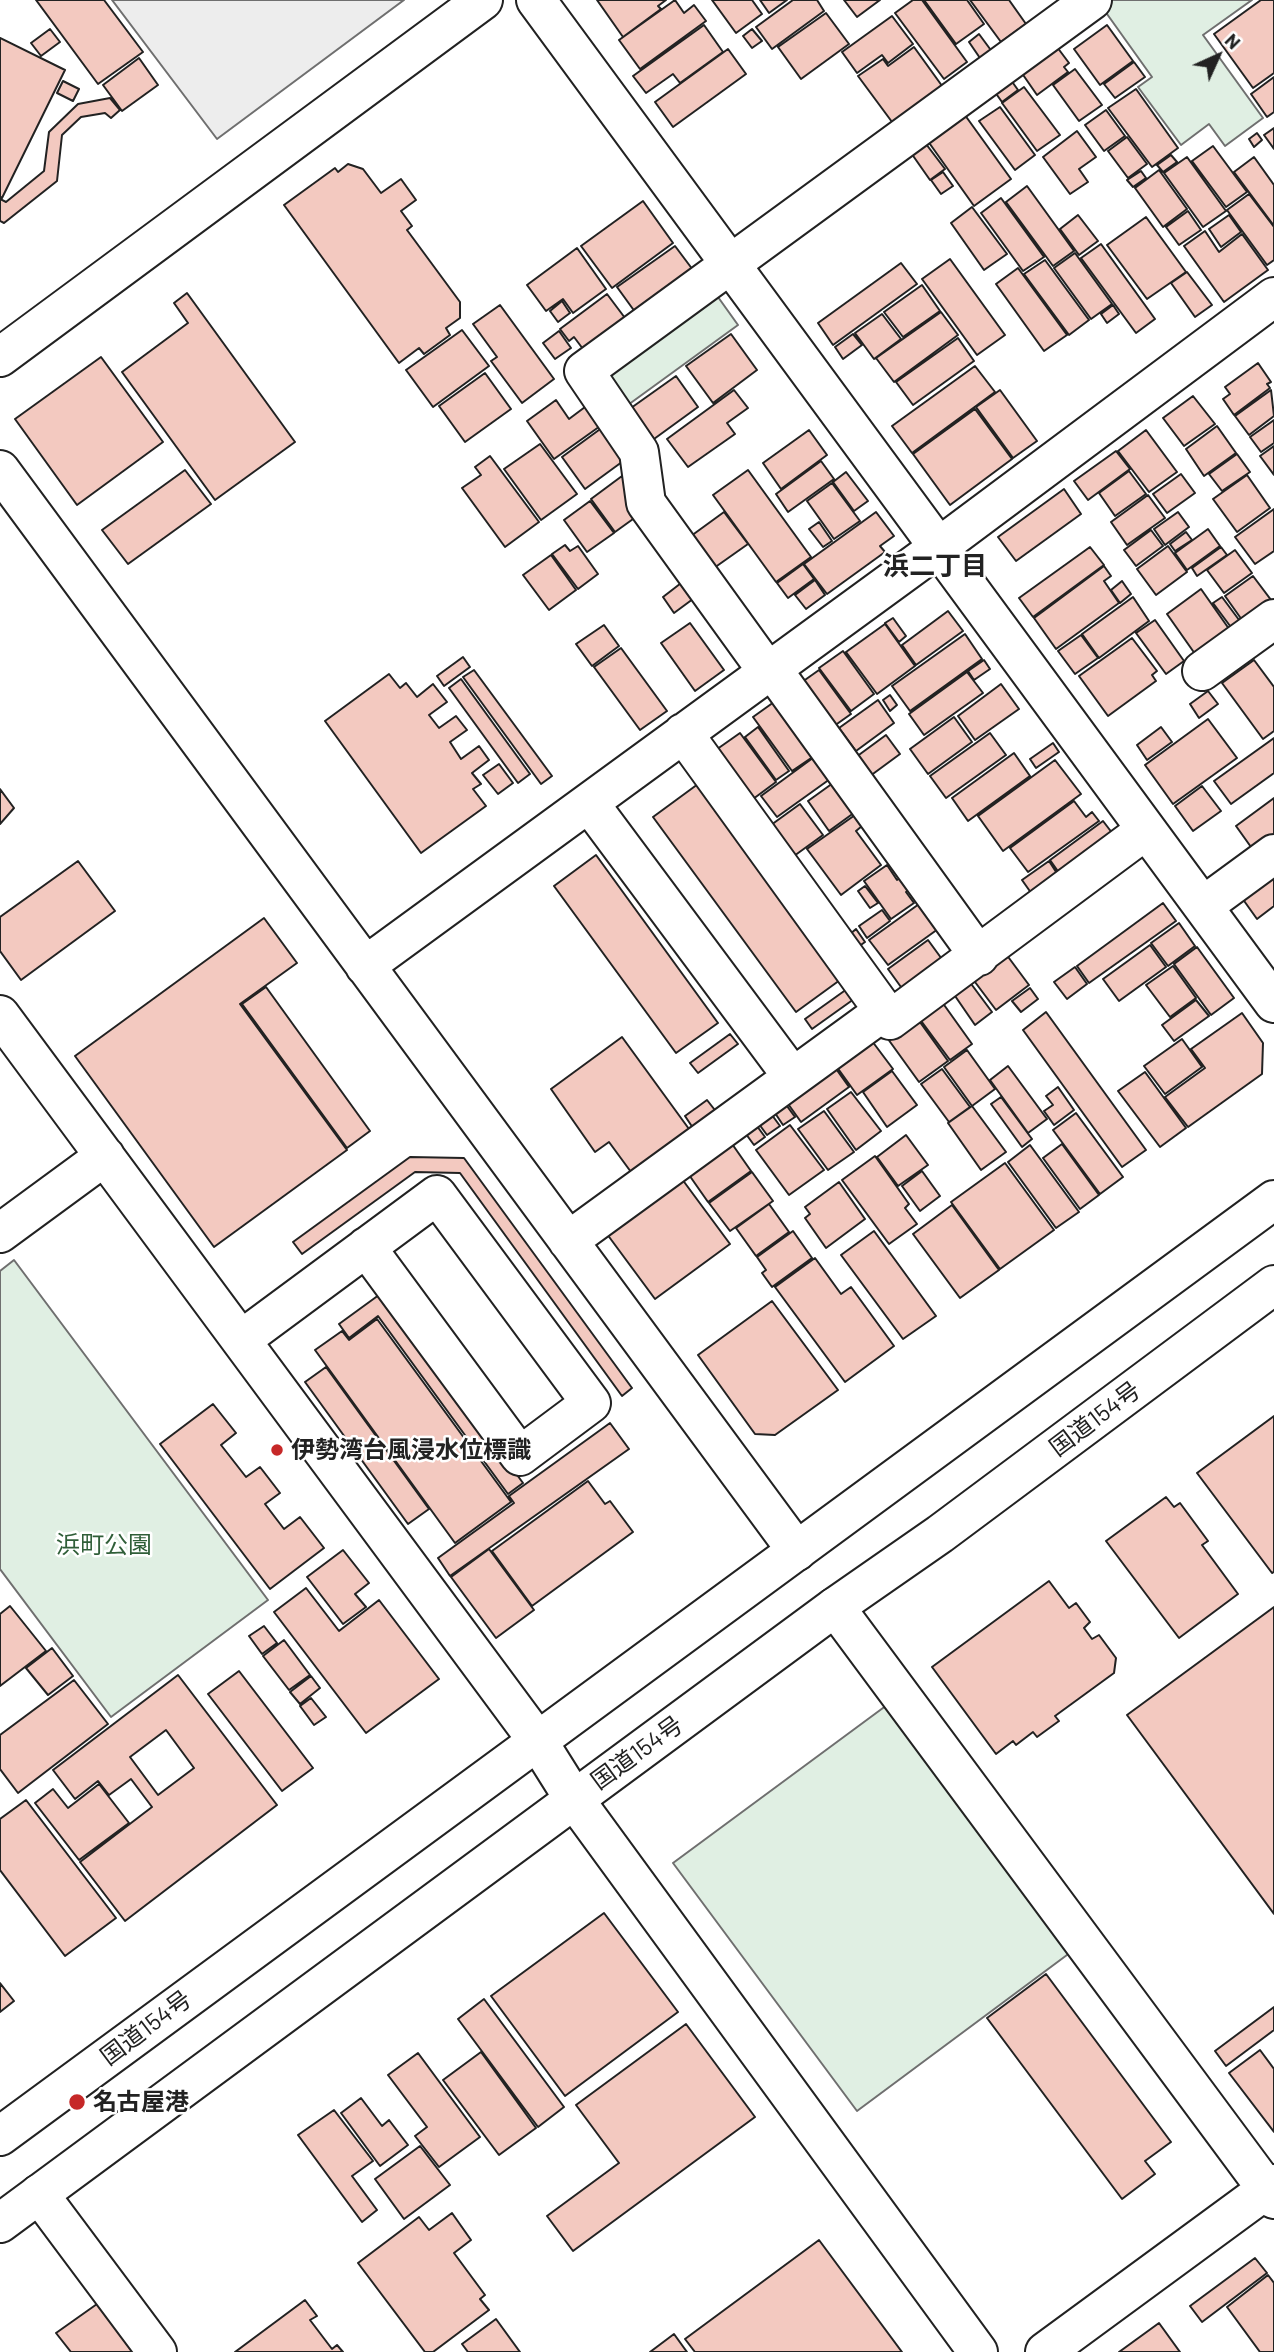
<!DOCTYPE html>
<meta charset="utf-8">
<style>
body{margin:0}
#map{position:relative;width:1274px;height:2352px;overflow:hidden;background:#fff;font-family:Barlow,sans-serif}
canvas{display:block}
.north{position:absolute;left:1183px;top:21px;width:70px;height:70px;-webkit-text-stroke:5px #fff;paint-order:stroke;rotate:45deg;font-size:19px;font-weight:700;line-height:28px;text-align:center;color:#222}
.north::after{content:'';display:block;margin:auto;width:24px;height:32px;background:#222;clip-path:polygon(50% 0,100% 100%,50% 72%,0 100%)}
</style>
<div id="map">
<canvas width="1274" height="2352"></canvas>
<div class="north">N</div>
</div>
<script>
const g = document.querySelector('canvas').getContext('2d');
g.lineJoin = 'round';
function fill(path, color) { g.fillStyle = color; g.fill(path, 'evenodd'); }
function strokePath(path, color, width, dash) { g.strokeStyle = color; g.lineWidth = width; g.lineCap = dash ? 'butt' : 'round'; g.setLineDash(dash || []); g.stroke(path); }
function label(font, color, halo, rows, align = 'center') {
  g.font = font + ' Barlow,"Noto Sans JP",sans-serif'; g.lineWidth = 5; g.setLineDash([]); g.textBaseline = 'middle'; g.strokeStyle = halo; g.fillStyle = color; for (const [text, x, y, turn = 0] of rows) {
    g.save(); g.translate(x, y); g.rotate((+turn || 0) * Math.PI / 180); g.textAlign = isNaN(turn) ? turn : align; if (halo) g.strokeText(text, 0, 0); g.fillText(text, 0, 0); g.restore();
  }
}
const green = new Path2D(`
 M1112,0h140l-49,35 60,83 -38,28 -16,-22 -28,21 -43,-58 14,-10 -50,-70z
 M713,290l25,35 -117,85 -18,-31z
 M14,1260l254,340 -157,117 -111,-148v-298z
 M887,1705l184,247 -214,159 -184,-248z`);
fill(green, '#e0efe3');
strokePath(green, '#6f6f6f', 2);
const parking = new Path2D(`
 M112,0h292l-187,139z`);
fill(parking, '#ededed');
strokePath(parking, '#6f6f6f', 2);
const building = new Path2D(`
 M36,0h68l39,52 -45,32z
 M597,0h69l-8,6 3,3 -38,28z
 M675,0l9,13 10,-8 12,16 -66,48 -21,-29z
 M712,0h40l10,14 -26,19z
 M760,0h27l-18,13z
 M793,0h24l7,11 -52,38 -16,-22z
 M844,0h36l-23,17z
 M913,0h9l45,62 -23,17 -49,-66z
 M924,0h43l17,24 -28,20z
 M970,0h39l17,24 -25,18z
 M1261,0h13v73l-21,15 -39,-54z
 M826,13l23,31 -48,35 -23,-32z
 M892,16l21,28 -25,19 -6,-8 -25,18 -15,-21z
 M704,25l19,27 -43,31 -7,-9 -27,19 -13,-17z
 M1107,25l26,36 -33,24 -26,-36z
 M50,29l10,13 -19,14 -10,-13z
 M752,29l10,12 -10,7 -9,-12z
 M979,34l14,19 -11,8 -13,-19z
 M0,38l65,32 -63,128 -2,-1z
 M1054,43l15,20 -5,4 4,5 -31,23 -18,-26z
 M914,47l31,43 -50,36 -37,-50 25,-17 5,7z
 M728,49l18,25 -73,53 -18,-25z
 M139,58l19,27 -36,26 -19,-26z
 M1134,62l11,15 -30,21 -11,-14z
 M1075,69l27,36 -23,16 -26,-36z
 M1008,76l10,14 -16,12 -10,-14z
 M1274,77v35l-7,5 -16,-23z
 M63,81l16,8 -6,12 -16,-8z
 M1024,87l36,48 -23,16 -35,-48z
 M1136,89l42,59 -26,19 -44,-59z
 M110,98l10,12 -9,8 -6,-5 -24,4 -19,18 -5,46 -53,42 -4,-2v-22l6,3 38,-31 5,-39 29,-28z
 M1000,107l35,48 -20,15 -36,-49z
 M1106,110l19,26 -21,15 -19,-26z
 M962,111l49,68 -37,27 -49,-69z
 M1274,128v21l-10,-14z
 M1077,131l19,26 -17,12 9,13 -18,12 -27,-37z
 M1257,133l5,7 -8,7 -5,-8z
 M1127,137l20,27 -19,14 -20,-27z
 M923,140l22,29 -15,11 -21,-30z
 M1213,146l34,46 -21,15 -34,-46z
 M1171,155l6,7 -14,10 -6,-7z
 M1187,157l39,54 -23,16 -39,-54z
 M1254,157l20,28v41l-40,-54z
 M348,164l15,5 18,24 20,-14 15,21 -15,11 11,15 -5,4 53,72v16l-14,10 4,7 -26,19 -5,-6 -20,15 -115,-158 51,-37 3,4z
 M1159,170l28,39 -24,18 -28,-39z
 M1141,171l5,7 -13,9 -6,-7z
 M943,172l10,14 -12,8 -10,-14z
 M1027,186l47,65 -21,15 -47,-64z
 M1249,194l25,33v33l-7,5 -40,-55z
 M1001,198l43,59 -21,14 -42,-58z
 M643,201l30,42 -61,45 -31,-42z
 M972,207l35,47 -23,16 -33,-47z
 M1188,211l13,19 -22,15 -13,-18z
 M1078,215l20,26 -19,14 -19,-26z
 M1229,215l12,17 -20,15 -12,-18z
 M1146,217l40,55 -39,27 -40,-54z
 M1205,231l14,21 23,-18 26,36 -44,32 -40,-56z
 M1101,244l54,75 -19,14 -55,-75z
 M675,246l21,28 -58,42 -21,-29z
 M577,248l29,41 -33,24 -10,-14 -17,12 -19,-26z
 M1075,253l37,51 -21,15 -37,-51z
 M950,259l55,76 -28,20 -55,-76z
 M1045,260l44,60 -20,15 -45,-61z
 M901,263l16,21 -84,61 -15,-22z
 M1018,268l49,67 -23,16 -48,-67z
 M1187,272l25,33 -17,12 -24,-34z
 M922,285l18,26 -37,26 -19,-25z
 M187,293l108,149 -80,58 -93,-128 66,-49 -14,-20z
 M607,294l21,28 -42,31 -12,-16 -5,4 -9,-12z
 M562,301l8,12 -12,9 -8,-11z
 M500,305l54,74 -32,24 -31,-42 6,-4 -24,-33z
 M1113,305l6,9 -12,9 -6,-9z
 M941,312l17,23 -64,47 -18,-24z
 M882,314l19,25 -27,20 -19,-26z
 M462,330l27,36 -56,41 -27,-37z
 M559,331l12,17 -16,11 -12,-16z
 M731,334l26,36 -44,33 -27,-37z
 M853,334l9,11 -19,14 -8,-12z
 M958,338l16,23 -61,44 -17,-23z
 M101,357l62,85 -86,63 -62,-86z
 M1258,363l13,19 -4,2 3,4 -36,27 -11,-16 7,-5 -5,-7z
 M975,366l20,26 -83,61 -20,-27z
 M485,373l26,36 -46,33 -26,-36z
 M676,376l22,31 -44,32 -23,-31z
 M734,390l14,18 -21,15 8,11 -47,33 -21,-28z
 M1000,390l37,51 -24,17 -37,-51z
 M1271,390l3,26 -25,19 -14,-19z
 M1193,396l22,28 -31,22 -21,-28z
 M556,400l13,19 20,-15 14,20 -49,35 -27,-38z
 M975,409l37,50 -62,46 -37,-51z
 M1274,420v23l-13,9 -11,-15z
 M1217,426l19,27 -32,23 -18,-27z
 M603,427l23,32 -41,30 -23,-32z
 M809,430l18,25 -46,34 -18,-26z
 M1146,430l31,42 -28,20 -31,-41z
 M540,444l37,50 -36,26 -37,-51z
 M1274,446v29l-14,-19z
 M1116,451l14,18 -42,31 -14,-19z
 M1237,454l13,18 -28,19 -13,-17z
 M490,456l49,66 -34,25 -43,-59 19,-13 -6,-8z
 M821,461l13,18 -46,33 -12,-18z
 M185,470l26,34 -83,60 -26,-34z
 M748,470l63,87 -35,25 -63,-87z
 M1129,471l17,23 -31,22 -16,-23z
 M846,472l22,29 -14,10 -21,-29z
 M1181,474l14,19 -28,20 -14,-19z
 M1247,475l23,33 -33,24 -24,-33z
 M622,476l11,14 7,24 -25,18 -24,-33z
 M832,483l28,38 -26,18 -27,-38z
 M1064,489l17,25 -65,47 -18,-24z
 M1148,495l17,23 -38,27 -16,-23z
 M590,501l24,32 -27,19 -23,-32z
 M1274,509v42l-19,13 -20,-27z
 M724,512l24,32 -34,24 -23,-32z
 M876,512l18,24 -14,10 5,6 -58,42 -23,-30z
 M1178,512l11,15 -24,18 -11,-16z
 M819,522l13,19 -9,6 -14,-18z
 M1208,529l12,17 -33,24 -12,-17z
 M1151,530l12,16 -27,20 -12,-16z
 M1186,532l6,8 -17,11 -5,-7z
 M565,545l5,6 8,-5 20,28 -20,15 -26,-35z
 M1168,546l19,26 -31,23 -19,-26z
 M1090,547l14,18 -71,52 -14,-19z
 M1221,547l6,8 -30,21 -5,-8z
 M1235,550l17,23 -28,20 -17,-23z
 M551,555l25,35 -27,20 -26,-35z
 M803,564l11,15 -26,19 -11,-15z
 M1104,566l7,10 -7,5 15,22 -63,46 -22,-31z
 M1253,576l21,28 -27,23 -22,-31z
 M685,580l12,16 -23,17 -11,-16z
 M815,580l10,15 -19,14 -11,-14z
 M1122,581l9,13 -11,9 -9,-13z
 M1201,589l33,47 -34,25 -33,-47z
 M1133,597l16,24 -50,37 -17,-24z
 M1222,597l23,31 -9,6 -23,-31z
 M948,611l15,20 -47,34 -14,-20z
 M893,618l13,18 -7,6 -14,-19z
 M1155,620l29,41 -18,13 -30,-41z
 M690,623l34,47 -29,21 -34,-48z
 M885,624l30,42 -38,28 -31,-42z
 M604,625l15,21 -27,20 -16,-22z
 M965,634l17,25 -72,52 -18,-25z
 M1081,635l17,23 -23,16 -17,-23z
 M1132,638l25,33 -5,4 4,6 -48,35 -29,-40z
 M621,648l46,63 -27,19 -46,-63z
 M843,651l31,43 -23,17 -32,-43z
 M463,657l7,10 -26,19 -7,-10z
 M984,660l6,9 -16,11 -6,-9z
 M1254,660l20,27v44l-11,8 -41,-56z
 M474,670l78,106 -11,8 -78,-107z
 M819,670l32,44 -24,17 -32,-44z
 M967,672l16,21 -59,42 -15,-21z
 M389,674l11,14 6,-5 11,14 16,-13 14,18 -18,13 10,13 17,-12 11,14 -17,12 11,17 18,-13 10,14 -17,13 9,11 -8,5 13,17 -65,47 -96,-132z
 M461,679l69,95 -12,9 -69,-95z
 M1001,684l18,25 -44,31 -17,-24z
 M1208,691l10,13 -19,14 -9,-14z
 M890,695l7,10 -7,6 -7,-11z
 M781,697l39,55 -28,19 -39,-54z
 M878,700l16,23 -38,28 -17,-23z
 M954,717l18,25 -44,32 -18,-25z
 M1208,719l29,39 -64,46 -28,-39z
 M758,727l31,44 -13,9 -31,-43z
 M1161,727l11,15 -25,18 -10,-15z
 M740,733l36,49 -27,20 -36,-50z
 M990,733l16,22 -60,43 -16,-22z
 M886,735l14,19 -34,25 -14,-19z
 M1274,738v35l-43,31 -17,-23z
 M1053,743l6,9 -23,16 -6,-9z
 M821,752l16,22 -60,43 -16,-21z
 M1014,753l16,23 -62,45 -16,-23z
 M1055,760l26,34 -78,57 -25,-35z
 M499,764l14,19 -15,11 -15,-19z
 M840,778l22,29 -33,24 -21,-30z
 M698,784l142,196 -44,32 -143,-195z
 M1202,786l19,25 -28,20 -18,-25z
 M0,789l14,19 -14,16z
 M1274,798v43l-18,13 -20,-28z
 M1074,801l12,16 6,-5 7,9 -71,51 -18,-24z
 M800,804l23,31 -29,21 -23,-31z
 M855,815l7,11 -6,5 25,34 -40,30 -34,-46z
 M1103,821l13,17 -54,39 -12,-17z
 M596,855l122,168 -42,30 -122,-167z
 M78,861l37,50 -94,69 -21,-29v-34z
 M1049,861l11,17 -26,19 -12,-17z
 M887,865l10,15 5,-3 9,12 -5,3 8,11 -23,16 -27,-38z
 M1274,877v29l-17,13 -20,-28z
 M865,886l13,17 -8,5 -12,-17z
 M926,899l19,25 -57,41 -19,-25z
 M1163,903l13,18 -87,62 -12,-17z
 M882,910l8,11 -23,17 -8,-12z
 M264,918l33,45 -57,41 107,146 -133,97 -139,-191z
 M1179,923l16,23 -27,20 -17,-23z
 M856,929l9,13 -7,5 -9,-12z
 M928,940l19,26 -41,28 -18,-25z
 M1150,945l16,22 -47,34 -16,-22z
 M1197,947l37,51 -23,17 -37,-51z
 M1006,954l23,31 -33,25 -24,-32z
 M1173,966l23,32 -26,19 -24,-32z
 M1075,967l12,17 -20,15 -13,-17z
 M969,981l23,31 -17,13 -22,-32z
 M266,987l104,144 -23,17 -105,-144z
 M1030,988l8,11 -17,13 -9,-11z
 M847,989l7,10 -42,30 -7,-10z
 M1196,1000l13,16 -35,25 -12,-16z
 M942,1002l30,42 -22,16 -31,-42z
 M1046,1012l100,138 -24,17 -99,-137z
 M1242,1013l21,30 -1,31 -74,53 -23,-30 40,-29 -14,-19z
 M917,1018l31,43 -29,21 -31,-43z
 M730,1034l8,10 -40,29 -8,-10z
 M622,1037l67,92 -58,43 -22,-30 -14,10 -44,-63z
 M869,1037l24,32 -36,26 -23,-32z
 M1182,1039l20,28 -37,27 -21,-28z
 M967,1050l28,39 -23,17 -28,-39z
 M834,1066l15,21 -48,35 -15,-21z
 M1008,1066l39,53 -19,14 -38,-53z
 M942,1069l28,38 -21,15 -28,-38z
 M892,1071l25,34 -30,22 -24,-35z
 M1145,1072l41,56 -26,19 -42,-56z
 M1058,1087l16,23 -20,15 -10,-14 9,-6 -7,-9z
 M851,1092l30,39 -25,19 -29,-41z
 M1001,1097l31,42 -10,8 -31,-43z
 M707,1100l11,14 -23,17 -10,-15z
 M784,1102l11,15 -12,8 -10,-15z
 M972,1106l34,46 -25,18 -33,-47z
 M769,1111l11,15 -13,9 -11,-15z
 M824,1111l30,41 -26,18 -30,-41z
 M1076,1113l47,64 -23,17 -47,-64z
 M754,1122l11,15 -11,8 -11,-15z
 M790,1125l34,45 -35,25 -33,-45z
 M906,1135l22,30 -30,21 -21,-29z
 M730,1141l21,30 -43,31 -21,-30z
 M1062,1144l37,51 -19,14 -37,-51z
 M1030,1145l49,67 -23,16 -48,-66z
 M875,1156l34,48 -4,4 12,16 -28,20 -47,-64z
 M410,1157l54,1 168,230 -10,8 -162,-223 -45,-1 -113,82 -9,-12z
 M1005,1163l49,67 -54,39 -49,-67z
 M922,1171l18,25 -20,15 -18,-25z
 M752,1172l21,29 -43,30 -21,-28z
 M679,1175l51,69 -75,55 -51,-69z
 M839,1182l26,37 -39,29 -21,-30 5,-4 -5,-7z
 M769,1204l20,28 -33,24 -20,-28z
 M952,1205l47,65 -39,28 -47,-64z
 M793,1231l19,27 -40,29 -10,-14 4,-3 -9,-13z
 M874,1231l62,85 -33,23 -62,-84z
 M815,1258l26,36 10,-7 43,59 -49,36 -70,-95z
 M383,1292l140,191 -15,11 -130,-178 -29,22 -10,-14z
 M772,1301l66,89 -63,45 -20,-1 -57,-79z
 M377,1319l134,183 -56,41 -140,-193 27,-19 7,9z
 M326,1367l103,142 -21,15 -103,-142z
 M213,1404l23,29 -15,12 25,32 14,-10 20,26 -15,11 19,25 16,-12 24,31 -54,41 -110,-145z
 M1274,1416v156l-2,1 -75,-100z
 M610,1423l19,26 -179,127 -12,-18 76,-55 -5,-7z
 M588,1481l17,23 5,-3 23,31 -101,74 -40,-55z
 M1166,1497l8,10 6,-4 28,38 -6,4 36,49 -59,44 -73,-97z
 M489,1549l45,61 -38,28 -45,-61z
 M343,1550l26,33 -14,11 11,13 -23,17 -36,-47z
 M1049,1581l20,27 7,-5 14,19 -6,6 8,11 7,-4 17,23 -2,15 -59,43 4,5 -22,16 -4,-5 -17,13 -3,-4 -17,13 -64,-87z
 M306,1588l33,43 40,-31 60,79 -73,54 -92,-121z
 M10,1606l36,45 -46,35v-72z
 M1274,1607v307l-147,-199z
 M264,1626l13,17 -15,11 -13,-18z
 M284,1640l26,35 -21,15 -26,-34z
 M52,1648l21,28 -25,19 -22,-27z
 M239,1671l74,97 -31,23 -74,-97z
 M178,1675l99,130 -152,116 -45,-59 72,-55 -21,-28 -22,16 -11,-14 -23,18 -22,-29zM166,1730l28,38 -36,27 -28,-38z
 M311,1676l9,12 -20,16 -10,-12z
 M74,1680l34,44 -90,69 -18,-24v-34z
 M311,1698l15,19 -12,8 -14,-19z
 M99,1784l30,39 -50,37 -44,-57 18,-14 15,19z
 M26,1800l90,118 -51,38 -65,-86v-51z
 M604,1913l74,99 -113,84 -74,-100z
 M1046,1974l125,168 -26,19 10,13 -33,25 -135,-181z
 M0,1983l14,18 -14,11z
 M484,1999l80,108 -26,20 -80,-108z
 M1274,2007v23l-48,36 -11,-15z
 M686,2024l69,93 -182,134 -26,-35 72,-53 -43,-58z
 M1260,2050l14,19v63l-45,-59z
 M481,2052l55,76 -37,27 -56,-75z
 M418,2053l62,84 -41,30 -24,-31 12,-9 -39,-52z
 M361,2098l21,28 7,-6 19,25 -28,21 -39,-53z
 M334,2110l39,51 -21,15 25,34 -15,12 -64,-87z
 M420,2146l30,39 -46,34 -29,-40z
 M452,2213l19,27 -17,13 31,42 -5,4 9,11 -56,42h-8l-67,-89 61,-46 10,13z
 M819,2240l83,112h-207l-10,-13z
 M1255,2258l12,15 -65,49 -12,-16z
 M1268,2275l6,8v69h-14l-33,-45z
 M305,2300l12,16 -7,4 22,29 5,-4 6,7h-108z
 M97,2304l36,48h-62l-15,-19z
 M496,2319l24,33h-52l-6,-8z
 M1159,2323l21,29h-61z
 M674,2334l13,18h-37z`);
fill(building, '#f3c9c0');
strokePath(building, '#222', 2);
const minor = new Path2D(`
 M536,0l738,1003
 M0,357l483,-357
 M0,470l797,1081
 M772,669l207,287
 M1202,671l72,-52
 M768,672l-122,-169 -7,-51 -55,-81 508,-371
 M683,733l201,278
 M589,803l203,273
 M1203,906l71,-52
 M365,966l574,-419 335,-250
 M0,1015l537,725 37,59 404,553
 M0,1233l105,-77
 M568,1241l316,-230 6,9 256,-190
 M241,1340l196,-145 154,208 -71,53 -154,-209
 M835,1607l439,592
 M39,2194l118,158
 M1045,2352l229,-168`);
const highway = new Path2D(`
 M0,2136l1274,-936
 M0,2223l835,-616 105,-73 334,-249`);
strokePath(minor, '#222', 42);
strokePath(highway, '#222', 42);
strokePath(minor, '#fff', 38);
strokePath(highway, '#fff', 38);
for (const [x, y, r, color] of [
 [277,1450,7,"#c62828"],
 [77,2102,9,"#c62828"]
]) { const dot = new Path2D(); dot.arc(x, y, r, 0, 2 * Math.PI); g.fillStyle = color; g.fill(dot); strokePath(dot, '#fff', 2.5); }
label('24px', '#222', '#fff', [
 ["国道154号",1095,1419,-37],
 ["国道154号",637,1753,-36],
 ["国道154号",146,2028,-37]
]);
label('bold 24px', '#222', '#fff', [
 ["伊勢湾台風浸水位標識",291,1450],
 ["名古屋港",93,2102]
], 'left');
label('24px', '#2f5e38', '#fff', [
 ["浜町公園",104,1545]
]);
label('bold 26px', '#222', '#fff', [
 ["浜二丁目",935,566]
]);
</script>
